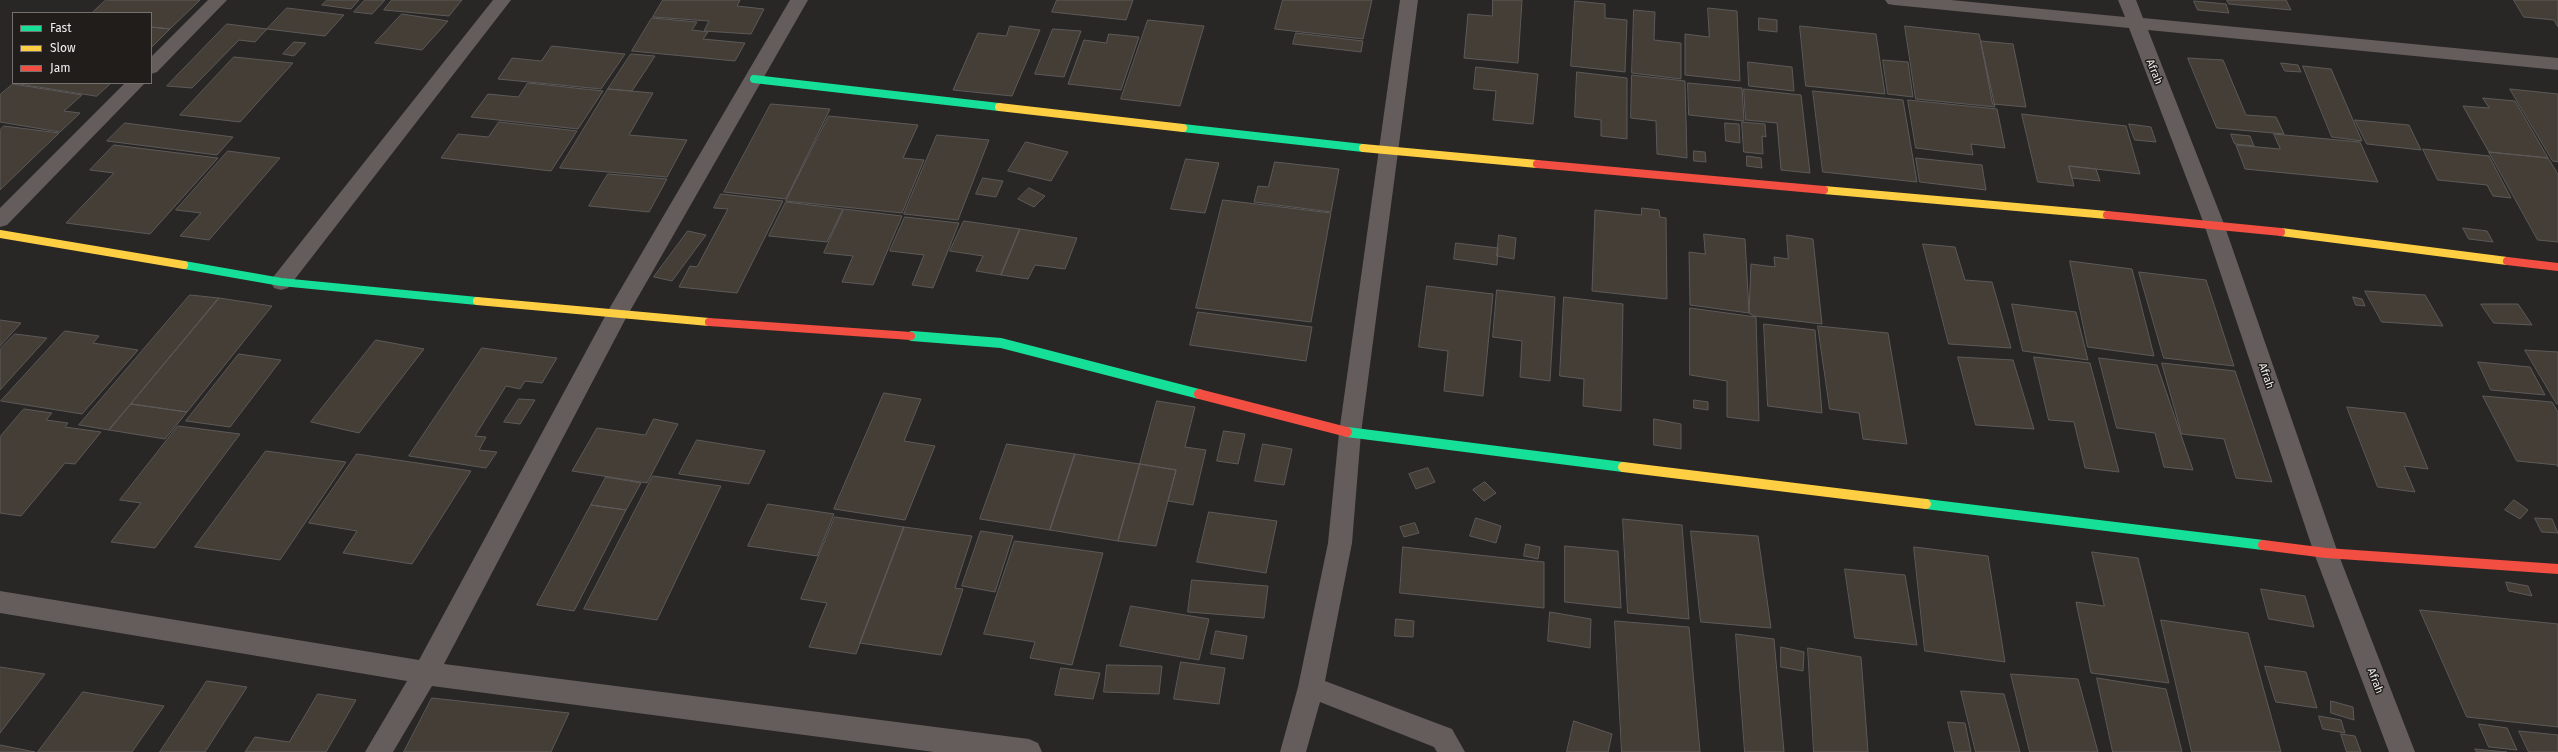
<!DOCTYPE html>
<style>
body{margin:0}
#map{position:relative;width:2558px;height:752px;overflow:hidden;background:#292725;font-family:"Fira Sans",sans-serif}
canvas{display:block}
.legend{position:absolute;left:12px;top:12px;width:140px;height:72px;box-sizing:border-box;background:#201d1b;border:1px solid #74716f;margin:0;padding:5px 7px;list-style:none;font-size:12px;color:#f2efee}
.legend li{display:flex;align-items:center;gap:8px;height:20px}
.legend b{width:20px;border:1px solid #74716f}
</style>
<div id="map">
<canvas width="2558" height="752"></canvas>
<ul class="legend">
<li><b style="height:5px;background:#16e098"></b>Fast</li>
<li><b style="height:5px;background:#ffcf43"></b>Slow</li>
<li><b style="height:5px;background:#f24e42"></b>Jam</li>
</ul>
</div>
<script>
const g = document.querySelector('canvas').getContext('2d');
g.lineJoin = 'round';
function fill(path, color) { g.fillStyle = color; g.fill(path, 'evenodd'); }
function strokePath(path, color, width, dash) { g.strokeStyle = color; g.lineWidth = width; g.lineCap = dash ? 'butt' : 'round'; g.setLineDash(dash || []); g.stroke(path); }
function label(font, color, halo, rows, align = 'center') {
  g.font = font + ' "Fira Sans",sans-serif'; g.lineWidth = 3; g.setLineDash([]); g.textBaseline = 'middle'; g.strokeStyle = halo; g.fillStyle = color; for (const [text, x, y, turn = 0] of rows) {
    g.save(); g.translate(x, y); g.rotate((+turn || 0) * Math.PI / 180); g.textAlign = isNaN(turn) ? turn : align; if (halo) g.strokeText(text, 0, 0); g.fillText(text, 0, 0); g.restore();
  }
}
const building = new Path2D(`
 M106,0h94l-30,29 -19,-2v-14h-59z
 M327,0h32l-8,9 -29,-4z
 M365,0h20l-13,14 -18,-2z
 M392,0h70l-13,16 -65,-6z
 M663,0h77l-3,6 27,3 -13,25 -47,-3 5,-10 -56,-4z
 M1057,0h76l-7,20 -74,-8z
 M1283,0h89l-9,39 -88,-10z
 M1493,0h29l-4,63 -54,-5 4,-44 24,2z
 M2227,0h59l5,10 -62,-6z
 M2514,0h44v27l-4,-7 -30,-3z
 M1575,1l30,3v14l22,2 -2,52 -54,-6z
 M2194,1l32,3 3,9 -31,-3z
 M287,8l57,7 -19,21 -58,-7z
 M1708,8l29,3 3,70 -55,-6v-41l24,3z
 M1634,10l21,2 -1,28 27,3v36l-49,-6z
 M402,14l46,7 -26,29 -47,-7z
 M652,18l45,4 -5,8 16,2 -5,7 42,4 -10,18 -103,-10z
 M1759,18l18,2v12l-18,-2z
 M1148,20l56,6 -24,80 -59,-7z
 M227,24l40,5 -12,13 -16,-2 -47,48 -25,-2z
 M1010,26l30,4 -28,66 -59,-6 25,-57 28,3z
 M1800,26l76,8 9,60 -79,-8z
 M1905,26l74,8 16,73 -79,-8z
 M151,27l19,2 -19,19z
 M1053,29l28,2 -17,46 -29,-3z
 M1296,33l67,8 -2,11 -68,-8z
 M1109,34l30,3 -18,53 -53,-6 16,-44 22,3z
 M1981,41l32,3 13,63 -33,-3z
 M294,42l12,1 -12,13 -11,-2z
 M552,46l73,8 -24,35 -103,-10 14,-21 29,3z
 M631,54l24,2 -23,35 -24,-2z
 M234,57l59,6 -53,59 -60,-7z
 M2188,58l35,2 23,55 30,2 8,17 -67,-6z
 M1883,60l25,2 5,35 -25,-3z
 M1748,62l44,5 2,24 -45,-5z
 M2281,63l17,2 3,7 -16,-1z
 M2303,66l28,3 31,72 -30,-4z
 M1476,67l62,7 -5,50 -40,-4 3,-29 -22,-2z
 M1577,72l50,6v61l-26,-3v-16l-26,-3z
 M1632,75l53,6 2,77 -30,-4 -1,-33 -25,-3z
 M14,83h97l-14,13z
 M528,83l75,8 -25,38 -107,-12 17,-23 30,3z
 M1688,83l54,5 2,33 -55,-6z
 M13,84l69,11 -18,16 16,2 -20,19 -60,-10v-27z
 M608,89l45,4 -24,42 58,5 -20,37 -107,-9z
 M1744,89l57,6 9,78 -29,-3 -4,-47 -31,-3z
 M2510,89l48,5v68l-5,-1z
 M1813,91l90,9 14,82 -94,-10z
 M2483,98l32,3 33,57 -59,-6 -26,-46 26,2z
 M1908,100l89,9 8,39 -34,-4 2,11 -57,-7z
 M771,104l59,5 -44,90 -62,-7z
 M2022,114l104,12 14,48 -71,-8 5,20 -36,-4z
 M829,116l89,9 -15,33 21,2 -22,53 -116,-12z
 M2355,120l54,5 12,25 -54,-6z
 M499,122l78,9 -26,40 -110,-13 17,-24 30,3z
 M1742,122l23,2 1,13 -4,-1 1,18 -19,-2z
 M125,123l108,14 -16,18 -110,-14z
 M1725,123l14,1 1,19 -14,-2z
 M2129,124l22,3 5,15 -21,-2z
 M4,126l55,7 -59,57v-60z
 M2231,134l19,2 4,10 -19,-2z
 M2274,134l86,8 18,40 -133,-13 -9,-24 44,4z
 M937,135l52,5 -31,80 -54,-6z
 M1026,142l42,10 -17,29 -43,-10z
 M114,145l104,13 -68,76 -84,-11 48,-50 -24,-3z
 M2423,149l66,7 22,42 -18,-2 -6,-11 -49,-5z
 M228,151l52,7 -71,82 -29,-4 21,-23 -25,-3z
 M1694,151l11,1 1,10 -12,-1z
 M2489,152l59,6 10,16v68l-20,-2z
 M1747,156l14,2 1,10 -15,-2z
 M1916,158l66,7 4,25 -66,-8z
 M1186,159l33,4 -14,50 -34,-4z
 M1275,162l64,7 -8,43 -77,-10 4,-16 10,1z
 M2069,166l27,3 4,12 -28,-3z
 M608,174l59,5 -18,33 -60,-6z
 M983,178l20,3 -7,16 -20,-3z
 M1029,188l16,8 -11,11 -16,-8z
 M721,194l62,7 -46,92 -58,-6 11,-21 7,1 31,-58 -14,-1z
 M1223,200l108,13 -20,109 -115,-14z
 M786,202l57,7 -16,33 -58,-6z
 M1642,208l17,2 1,7 6,1 1,81 -75,-8 3,-81 46,5z
 M844,209l58,7 -29,69 -31,-3 11,-26 -29,-3z
 M905,217l54,6 -26,65 -21,-3 12,-30 -34,-4z
 M964,221l56,8 -19,46 -25,-4 7,-15 -33,-5z
 M2463,228l24,3 6,11 -24,-3z
 M1020,229l57,9 -12,31 -30,-4 -7,14 -27,-4z
 M688,231l18,4 -34,46 -18,-4z
 M1704,234l41,5 4,74 -59,-8 -1,-53 16,2z
 M1499,235l17,3 -2,21 -17,-3z
 M1787,235l26,4 9,85 -68,-8 -5,-3 2,-49 24,3 -1,-10 14,2z
 M1456,243l42,5 -1,17 -43,-6z
 M1923,244l32,3 10,33 27,2 19,66 -62,-4z
 M2070,261l62,8 22,87 -66,-9z
 M2139,272l67,8 28,86 -70,-8z
 M1427,286l66,8 -10,102 -39,-5 4,-40 -29,-4z
 M1497,290l58,7 -5,84 -30,-4 2,-36 -29,-4z
 M2365,291l60,4 18,31 -61,-4z
 M190,295l29,3 -110,132 -30,-5z
 M1564,297l59,7 -2,107 -38,-5 1,-27 -24,-3z
 M2353,297l9,2 3,7 -9,-1z
 M219,298l53,8 -85,106 -56,-8z
 M2012,304l64,8 12,48 -65,-9z
 M2481,304h37l14,21 -38,-2z
 M1690,308l66,9 3,104 -32,-4v-36l-37,-6z
 M1198,312l114,15 -6,34 -116,-16z
 M0,320l21,3 -21,23z
 M1764,324l51,6 7,83 -54,-7z
 M1818,326l70,7 19,111 -44,-5 -4,-26 -29,-4z
 M65,331l34,5 -6,7 45,7 -56,64 -81,-13z
 M15,334l32,4 -47,52v-41z
 M376,340l48,9 -65,84 -48,-11z
 M482,348l75,10 -15,25 -17,-2 -5,8 -14,-3 -31,50 11,1 -7,13 18,2 -11,16 -77,-12z
 M2525,350l33,2v52h-1z
 M239,354l42,6 -51,67 -44,-6z
 M1958,357l55,3 21,69 -58,-4z
 M2034,357l56,6 29,109 -34,-4 -11,-46 -25,-2z
 M2099,358l58,7 36,105 -29,-3 -9,-34 -38,-5z
 M2478,362l52,5 15,28 -54,-5z
 M2162,363l73,8 37,111 -36,-4 -12,-39 -42,-5z
 M884,393l37,6 -17,42 31,5 -30,74 -71,-11z
 M2483,396l69,6 6,10v55l-1,-2 -40,-4z
 M519,399l16,1 -15,24 -16,-2z
 M1694,400l14,2v8l-14,-2z
 M1157,401l38,6 -10,40 21,3 -13,55 -25,-4 8,-31 -36,-6z
 M131,404l56,8 -22,27 -56,-9z
 M2347,407l58,6 23,56 -24,-3 11,26 -37,-5z
 M24,409l28,4 -6,7 22,3 -3,4 36,5 -26,32 -10,-1 -44,53 -21,-3v-76z
 M654,419l24,5 -31,59 -75,-12 25,-43 48,7z
 M1654,419l27,5v25l-27,-4z
 M178,426l62,8 -85,114 -44,-6 30,-39 -21,-3z
 M1224,431l21,3 -7,30 -21,-3z
 M697,440l68,11 -16,33 -70,-10z
 M1007,444l68,10 -25,76 -70,-11z
 M1263,444l29,5 -8,36 -29,-4z
 M266,451l80,11 -66,98 -85,-13z
 M357,454l114,17 -59,93 -69,-11 14,-22 -48,-8z
 M1075,454l65,10 -22,77 -68,-11z
 M1140,464l36,6 -20,76 -38,-5z
 M1428,468l7,14 -19,7 -7,-15z
 M653,476l68,10 -64,134 -73,-11z
 M606,477l35,6 -15,27 -35,-5z
 M1485,482l11,11 -12,8 -11,-11z
 M2514,500l14,10 -8,9 -15,-9z
 M768,504l66,10 -17,42 -69,-10z
 M591,505l35,5 -52,101 -37,-6z
 M1209,512l68,9 -11,52 -69,-11z
 M835,517l69,10 -48,127 -47,-7 18,-44 -26,-4z
 M1476,518l25,8 -5,17 -26,-7z
 M2535,518l17,1 6,14 -16,-1z
 M1623,519l59,6 7,94 -61,-6z
 M1415,523l4,10 -15,4 -4,-10z
 M904,527l68,9 -17,52 8,1 -22,66 -81,-12z
 M981,531l32,5 -18,56 -33,-6z
 M1691,531l67,5 13,92 -70,-6z
 M1015,541l88,12 -31,112 -42,-7 5,-16 -51,-8z
 M1526,544l14,3 -2,12 -14,-3z
 M1565,546l53,5 3,57 -56,-6z
 M1403,547l141,15v46l-144,-15z
 M1914,547l74,9 17,106 -80,-11z
 M2092,552l46,6 31,125 -78,-10 -15,-71 28,4z
 M1845,569l60,6 12,70 -62,-7z
 M1192,580l76,6 -4,32 -76,-6z
 M2506,582l22,4 4,10 -23,-5z
 M2261,589l44,7 9,31 -45,-8z
 M1131,606l78,13 -10,41 -79,-14z
 M2420,610l138,14v103l-91,-10z
 M1550,612l41,7 -1,29 -42,-7z
 M1396,619l18,2 -1,16 -18,-1z
 M2161,620l87,13 33,119h-89z
 M1615,621l74,6 11,125h-78z
 M1216,631l31,5 -4,23 -32,-5z
 M1736,634l38,5 10,113h-39z
 M1781,647l23,5 -1,19 -22,-4z
 M1808,648l53,9 7,95h-54z
 M1181,662l44,6 -6,36 -45,-5z
 M1107,665l55,1 -3,28 -55,-2z
 M2265,666l41,6 11,36 -41,-6z
 M0,667l45,7 -45,59z
 M1061,668l39,5 -7,26 -38,-4z
 M2011,674l67,5 20,73h-68z
 M2097,678l69,11 16,63h-69z
 M207,681l40,6 -42,65h-45z
 M1961,691l43,3 16,58h-44z
 M83,692l81,14 -32,46h-94z
 M318,694l38,6 -30,52h-81l10,-15 34,5z
 M432,698l137,15 -18,39h-147z
 M2331,701l22,6 1,13 -23,-7z
 M2319,716l22,4 4,13 -22,-4z
 M1574,721l38,13 -4,18h-41z
 M1948,722l17,1 6,29h-16z
 M2479,724l28,4 10,22 -28,-3z
 M2519,731l39,4v17h-29z
 M2341,734l14,2 6,16h-14z
 M0,745l35,7h-35z
 M2475,749l32,3h-30z`);
fill(building, '#453e37');
strokePath(building, '#5c5a59', 1);
fill(new Path2D(`
 M208,0h19l-70,72 -6,2v-17z
 M493,0h18l-223,288 -7,2 -7,-2 -3,-6 3,-6z
 M790,0h18l-182,318 -182,346 585,75 9,4 4,9h-108l-502,-66 -39,66h-28l42,-71 -407,-68v-22l419,69 190,-351z
 M1400,0h18l-57,433 -9,110 -27,138 127,48 13,23h-28l-3,-5 -114,-45 -14,50h-26l18,-65 30,-144 11,-110z
 M1885,0h66l174,17 -7,-17h18l7,18 415,40v12l-410,-40 76,194 114,329 77,199h-26l-75,-199 -110,-329 -75,-196 -235,-23 -6,-1z
 M125,83h20l-138,142 -7,2v-19z`), '#645d5b');
strokePath(new Path2D(`
 M754,79l245,28
 M1183,128l180,20
 M184,265l97,17 196,19
 M911,336l14,1`), '#16e098', 8);
strokePath(new Path2D(`
 M912,336l89,7 198,51
 M1347,432l276,35
 M1926,504l337,41`), '#16e098', 10);
strokePath(new Path2D(`
 M999,107l184,21
 M1363,148l174,16
 M1824,190l283,25
 M2281,232l226,29
 M0,234l184,31
 M477,301l232,21`), '#ffcf43', 8);
strokePath(new Path2D(`
 M1623,467l303,37`), '#ffcf43', 10);
strokePath(new Path2D(`
 M1537,164l287,26
 M2107,215l174,17
 M2507,261l51,6
 M709,322l202,14`), '#f24e42', 8);
strokePath(new Path2D(`
 M1199,394l148,38
 M2263,545l63,8 232,16`), '#f24e42', 10);
label('11px', '#f2efee', '#201d1b', [
 ["Afrah",2154,72,68],
 ["Afrah",2266,376,71],
 ["Afrah",2375,681,69]
]);
</script>
